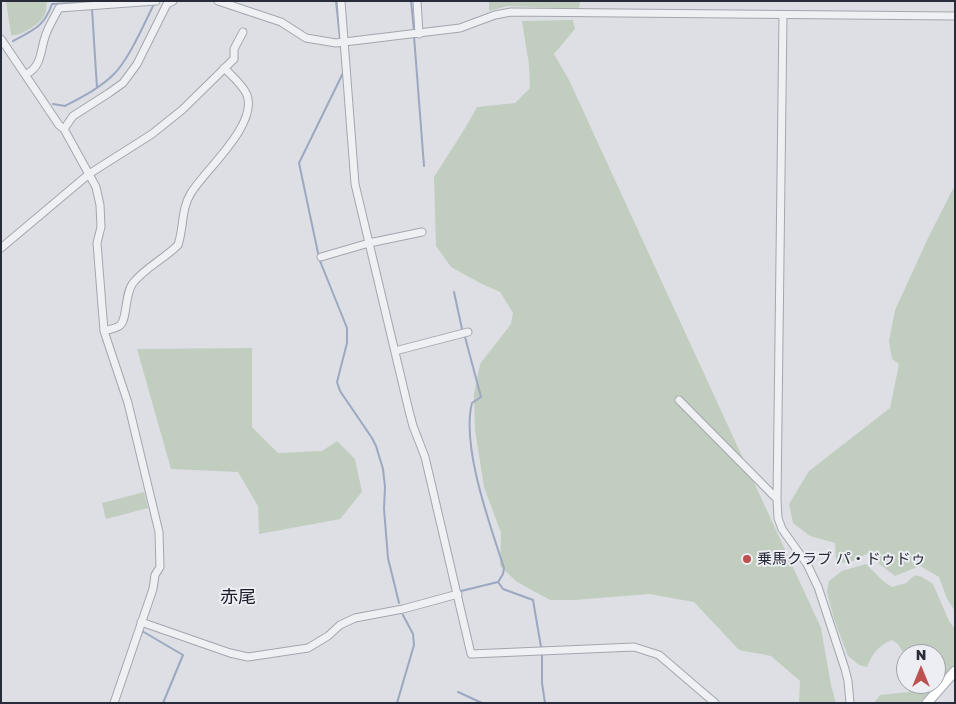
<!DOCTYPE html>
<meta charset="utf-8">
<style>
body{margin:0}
#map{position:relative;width:956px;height:704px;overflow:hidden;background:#dddfe5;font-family:"Golos Text",sans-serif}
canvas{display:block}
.frame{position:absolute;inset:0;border:2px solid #282c3a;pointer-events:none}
.north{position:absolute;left:896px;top:644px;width:50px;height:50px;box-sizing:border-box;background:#eceef3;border:1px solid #9ea0a9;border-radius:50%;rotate:0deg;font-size:14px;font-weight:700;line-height:20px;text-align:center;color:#282c3a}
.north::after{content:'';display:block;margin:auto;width:18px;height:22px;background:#bc5150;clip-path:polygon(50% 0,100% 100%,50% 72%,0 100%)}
</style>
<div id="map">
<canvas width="956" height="704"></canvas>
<div class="frame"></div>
<div class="north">N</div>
</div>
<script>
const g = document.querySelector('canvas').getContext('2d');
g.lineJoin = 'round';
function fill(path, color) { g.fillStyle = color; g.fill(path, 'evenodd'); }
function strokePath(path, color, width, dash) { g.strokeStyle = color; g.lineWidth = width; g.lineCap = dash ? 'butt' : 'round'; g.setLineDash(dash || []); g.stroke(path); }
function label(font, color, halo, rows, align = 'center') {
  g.font = font + ' "Golos Text","Noto Sans JP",sans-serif'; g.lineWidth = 4; g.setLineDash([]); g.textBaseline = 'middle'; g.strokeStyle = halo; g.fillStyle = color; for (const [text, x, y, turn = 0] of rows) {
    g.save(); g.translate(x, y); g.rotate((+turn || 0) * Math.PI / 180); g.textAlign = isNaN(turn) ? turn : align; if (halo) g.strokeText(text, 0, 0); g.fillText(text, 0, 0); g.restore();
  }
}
fill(new Path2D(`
 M6,1h41c-1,4 0,9 -2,13 -3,9 -25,23 -34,21z
 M489,1h91l-1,8 -71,-3 -19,5z
 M573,20l2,9 -21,25 15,26 252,548 10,57 5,18h-37l1,-22 -29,-25 -32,-6 -45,-48 -45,-8 -74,6h-25l-33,-18 -17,-16 1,-33 -17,-46 -9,-57 -1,-36 6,-30 31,-40 2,-11 -13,-21 -20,-9 -29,-16 -15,-21 -2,-69 33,-52 10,-18 38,-4 15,-15 -1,-23 -7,-44z
 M955,185v426l-8,-12 -8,-22 -19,-11 -25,10 -17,-13 -8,-11 -19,10 -15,1 -1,-20 -25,-7 -17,-13 -4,-19 20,-33 81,-63 9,-44 -7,-5 -3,-18 6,-31 34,-74z
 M252,348v79l26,26 44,-2 15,-10 18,18 7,33 -22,27 -81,15 -1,-28 -20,-34 -67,-3 -34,-120z
 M144,492l4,16 -42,11 -4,-16z
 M866,564c9,8 15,17 26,23l14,-4 9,-8 7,2 11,7 16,37 6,8v35l-33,39h-48l6,-8 29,-3 4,-8h23v-30h-30v3l-8,-13 -6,-4c-13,5 -20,14 -25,27l-8,-2 -11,-9 -14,-37 -7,-27 2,-11 13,-10z`), '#c1cebf');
strokePath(new Path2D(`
 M336,1l4,38
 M411,1l3,30
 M92,9l5,79
 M414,36l10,130
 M13,41c20,-11 31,-14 39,-37l39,-2
 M53,104l12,2c17,-9 35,-18 49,-32 15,-15 30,-50 40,-70
 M318,253l-19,-90 44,-90
 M320,261l27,67v15l-10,39 3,9 32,47 4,8 7,23 2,18 -1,22 4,49 11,45
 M454,292l8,37
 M465,337l16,60 -9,6c-11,43 18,122 32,165l-1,6 -5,8 5,7 30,11 8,47
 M461,591l37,-9
 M141,635l1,-4 41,24 -20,48
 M542,654v29l3,20
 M458,692l24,11
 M397,703l17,-58 -1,-11 -10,-19`), '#9ca8c1', 2);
const minor = new Path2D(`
 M218,1l63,21 25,16 30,5 124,-15 35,-13 16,-3 444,4
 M341,1l14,183 54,227 4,15 12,31 46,197 163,-7 25,8 56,48
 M417,1l2,33
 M783,15l-6,484 1,19 4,11 25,35 11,23 27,82 3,12 2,22
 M1,39l58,86 5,4 32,58 4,18 1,22 -4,16 7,88 24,72 31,129 1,35 -5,8 -2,14 -39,114
 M27,74c15,-9 13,-22 18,-37 3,-10 9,-19 14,-29l97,-7
 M64,129l9,-13 36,-23 14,-10 14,-19 30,-60 6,-3
 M1,248l88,-74 63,-40 30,-24 52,-51v-10l9,-17
 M321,257l48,-14 53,-11
 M104,331c5,-2 11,-2 15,-5 9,-5 5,-32 14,-43 13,-16 31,-24 45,-38 6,-18 3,-36 13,-52 14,-23 67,-68 56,-98 -4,-10 -15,-19 -23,-27
 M395,351l73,-19
 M679,400l98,99
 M141,622l89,31 18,4 60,-9 20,-12 12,-11 15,-7 48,-9 55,-15`);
const major = new Path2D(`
 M927,703l28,-32`);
strokePath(minor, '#a3a6ae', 9);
strokePath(major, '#9ea2af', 11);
strokePath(minor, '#eff0f4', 7);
strokePath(major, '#fff', 9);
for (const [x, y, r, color] of [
 [747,559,5,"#bc5150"]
]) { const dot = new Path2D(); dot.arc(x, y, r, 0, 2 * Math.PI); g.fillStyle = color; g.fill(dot); strokePath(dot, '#eceef3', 2); }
label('15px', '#282c3a', '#eceef3', [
 ["乗馬クラブ パ・ドゥドゥ",757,559]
], 'left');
label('18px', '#1b1d2a', '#eceef3', [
 ["赤尾",238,597]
]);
</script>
